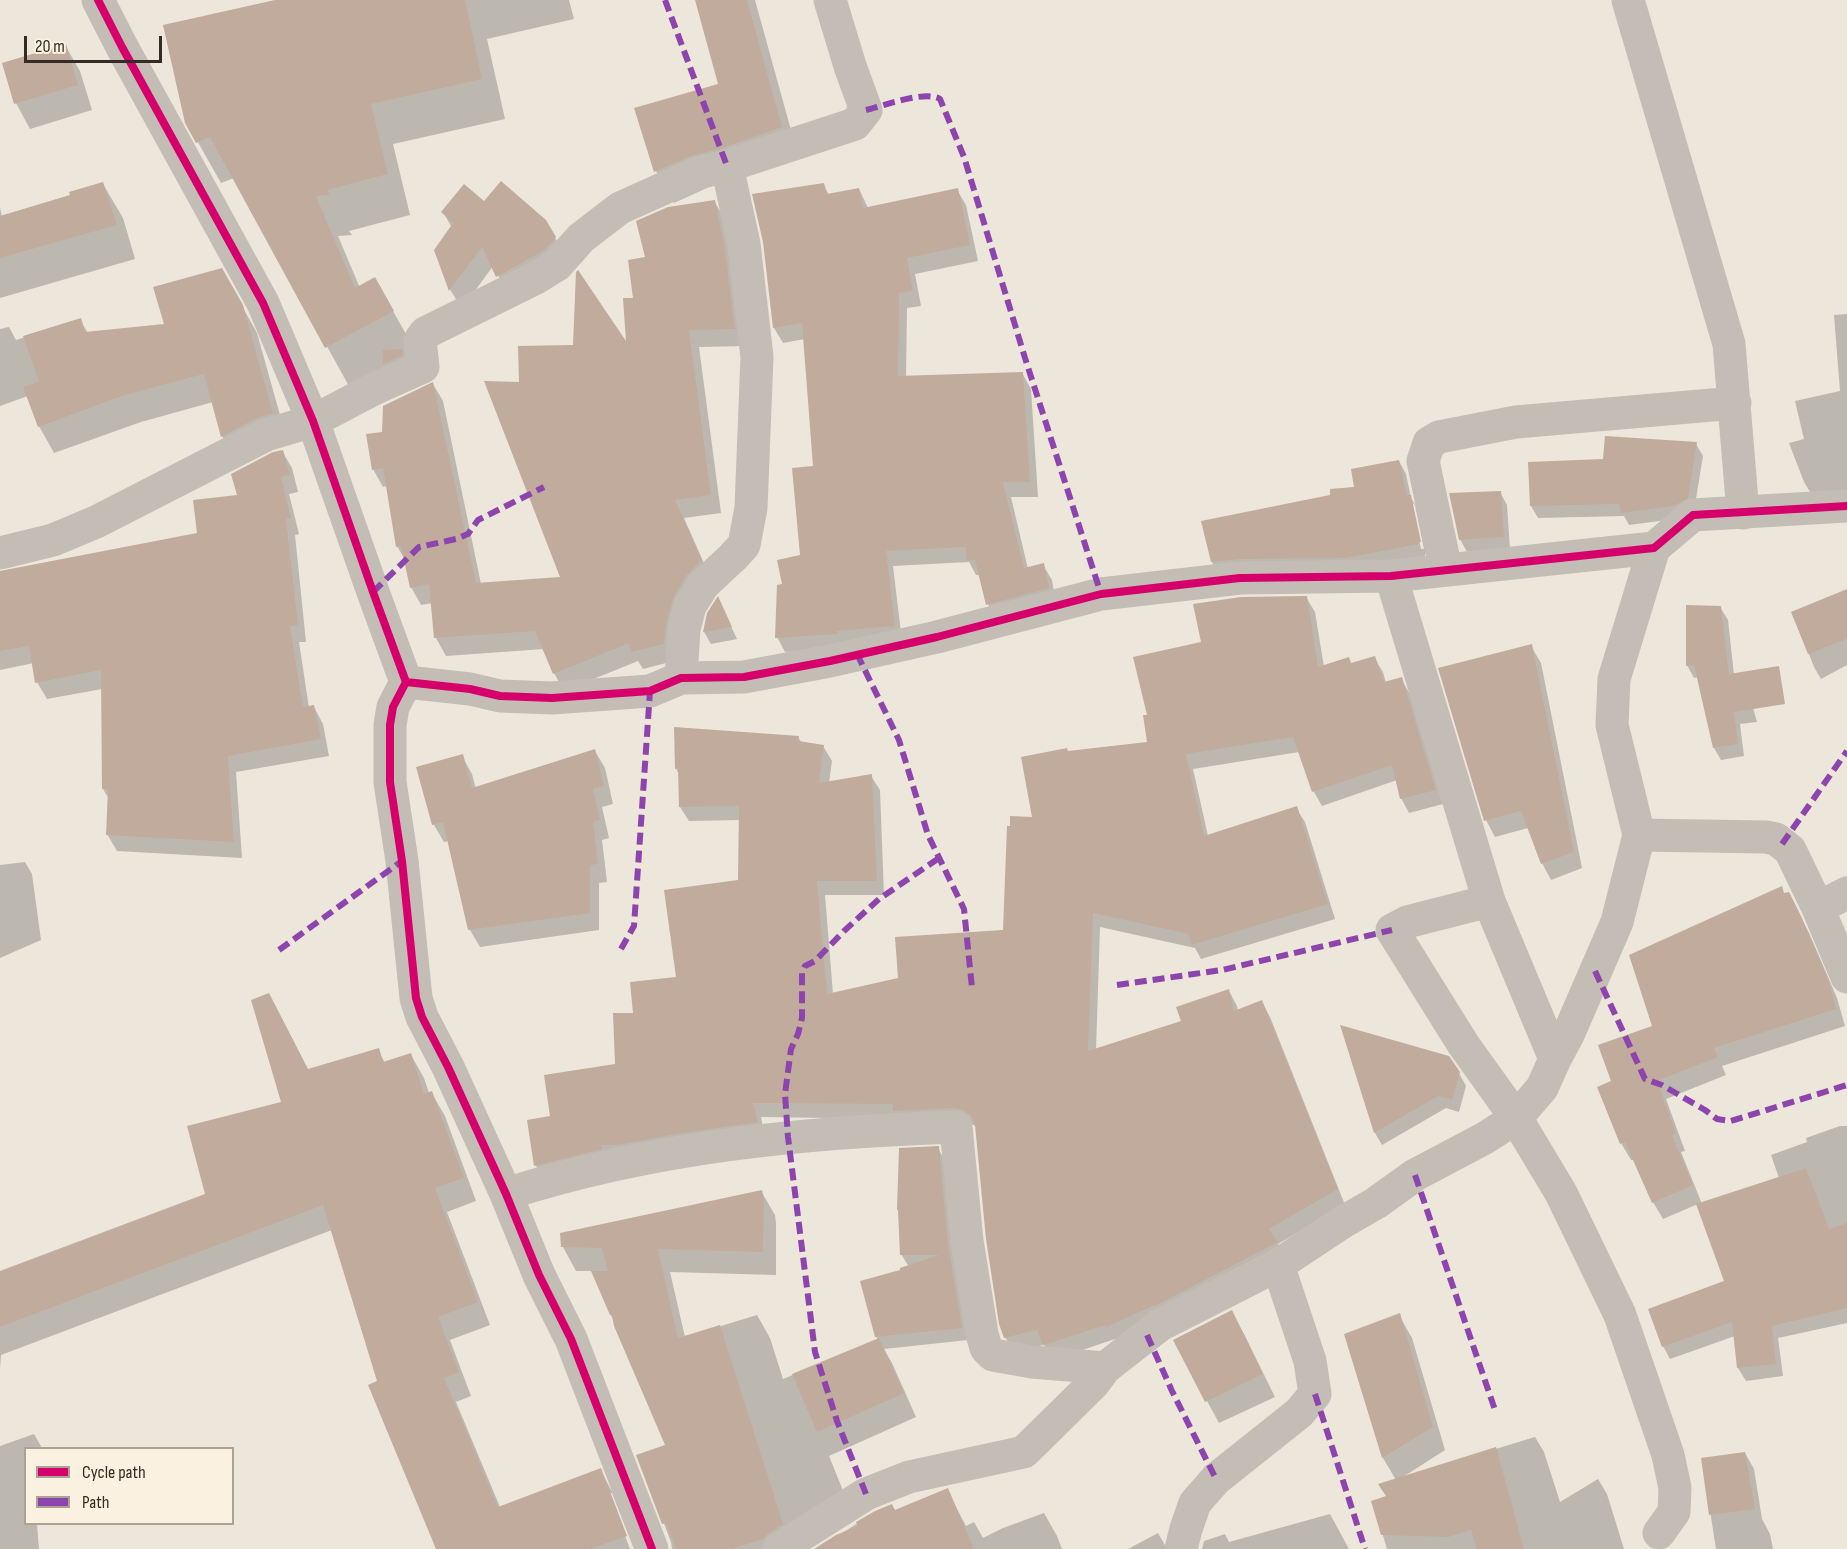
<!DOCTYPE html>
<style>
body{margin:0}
#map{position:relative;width:1847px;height:1549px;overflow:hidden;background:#ece6db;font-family:"Sofia Sans Condensed",sans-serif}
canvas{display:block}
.legend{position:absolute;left:24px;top:1447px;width:210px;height:78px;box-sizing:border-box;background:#faf1e1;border:2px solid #aba295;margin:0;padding:8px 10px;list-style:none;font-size:18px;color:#342b24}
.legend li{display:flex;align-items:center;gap:12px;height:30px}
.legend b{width:30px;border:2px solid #aba295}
.scale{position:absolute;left:24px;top:36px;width:138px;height:27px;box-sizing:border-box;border:3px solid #342b24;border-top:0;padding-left:8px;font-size:18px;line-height:21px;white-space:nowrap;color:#342b24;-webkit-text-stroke:4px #faf1e1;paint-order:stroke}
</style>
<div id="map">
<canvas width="1847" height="1549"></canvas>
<ul class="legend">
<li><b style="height:8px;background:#d6006c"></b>Cycle path</li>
<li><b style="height:8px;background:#8e44ad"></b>Path</li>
</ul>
<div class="scale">20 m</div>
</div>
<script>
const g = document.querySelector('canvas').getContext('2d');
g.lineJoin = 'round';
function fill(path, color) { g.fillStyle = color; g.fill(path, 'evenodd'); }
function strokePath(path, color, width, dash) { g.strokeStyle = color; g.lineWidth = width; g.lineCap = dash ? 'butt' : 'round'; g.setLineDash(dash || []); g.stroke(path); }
fill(new Path2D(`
 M282,0h287l5,19 -87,20 18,80 -112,25 17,71 -61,16 3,4 -14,1 22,52 15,-9 41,73 -66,36 -116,-210 -13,5 -34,-60z
 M697,0h58l44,159 -90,28 -35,16 -18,-32 -20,-62 84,-24z
 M65,45l15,26 12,39 -62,19 -14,-26z
 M103,184l20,34 12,41 -135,39v-91l2,10 70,-21z
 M823,184l6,11 30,-6 9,19 89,-18 9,15 12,56 -63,13 6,32 -14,2 -1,69 116,-4 9,16 7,108h-27l17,72 15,-4 9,15 4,24 -60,15 -8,-15 -7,-29h-5l-7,-13 -76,4 9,75 -57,8 -60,3 -8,-15 7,-52 17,-29 13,-88 -9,-129 -22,4 -9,-15z
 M714,201l11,18 19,127 -45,1 22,166 -37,5 27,61 -37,82 -31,8 -5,-8 -74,30 -10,-18 -10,-24 -98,7 -10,-18 -3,-35 -12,2 -10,-18 -6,-27 -8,-14 -10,-60 -4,1 -10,-18 11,-36 49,-49 10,17 38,183 81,-5 -42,-195 107,-38 8,-46 12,-42z
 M443,212l102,9 22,37 -58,38 -16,-30 -31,43 -11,-18 -16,-40 17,-23z
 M237,297l20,36 30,107 -49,23 -16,-27 -9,-34 -72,20 -87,31 -15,-27 -11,-30 -28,10v-77l9,-2 7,13 64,-20 8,13 78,-7z
 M1847,314v181l-32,5 -11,-18 -15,-39 15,-4 -9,-38 45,-10 -6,-76z
 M1696,444l7,12 -9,55 -12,7 -53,7 -5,-9 -86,2 -7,-12 73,-45z
 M282,451l10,17 6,24 -9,2 10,40 -4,1 11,107h-7l10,66 5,-1 9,17 6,32 -93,16 6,86 -125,-7 -10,-17 2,-35 -6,-10 -1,-100 -55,10 -10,-17 -3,-19 -34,7v-97l198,-39 41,-37z
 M1399,461l7,13 5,24 7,11 9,45h-2v3l-205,18 -8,-13 -10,-40 130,-26 24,-7zM1411,502l4,3 9,44h-3z
 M1500,492l7,13 3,44 -43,3 -7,-13z
 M1847,591v74l-26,14 -7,-12 -21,-54z
 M1306,597l9,15 9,55 27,-2 23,-7 9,14 3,11 15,-4 9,15 33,110 -34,9 -8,-15 -4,-18 -75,26 -8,-14 -15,-40 -106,17 15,67 88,-28 9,14 30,97 -134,40 -6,-11 -95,-21 -4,123 87,-28 46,-31 8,15 1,5 24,-9 8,15 75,188 -67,39 8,14 -170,82 -1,-1 -59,20 -4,-1 -8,-13 -30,7 -9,-15 -29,-210 -2,-2 -75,-6 -138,-2 4,20 -221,43 -8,-14 -8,-45 24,-4 64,-52 19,-51 42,-36 63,-97 1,-61 -52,1 -9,-14 -1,-33 -3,-5 -1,-40 123,8 4,6 21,3 9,15 -3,22 42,-7 9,14 4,105h-59l8,99 66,-15 105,-48 30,-113 34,-66 81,-9v-27l53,-72z
 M718,599l19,40 -26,5 -7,-12z
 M1720,607l8,13 6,55 13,11 10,36 -17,2 4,32 -23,4 -7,-12 -16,-71 -4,1 -7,-13z
 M1531,646l10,17 41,205 -31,12 -9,-17 -14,-35 -33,9 -9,-17z
 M595,751l10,17 8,36 -11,3 7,31 -7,2 5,42 -8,1v47l-119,17 -10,-17 -21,-89 -5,1 -10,-17 -16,-57 44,-12 10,18 4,15z
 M25,862l7,12 9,66 -41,18v-93z
 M1789,894l21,41 27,63 8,28 -123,40 4,9 -60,24 19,52 -4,1 21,52 77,-26 -8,-23 36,-13 -1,-4 34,-12h7v197l-69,15 5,38 -37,5 -8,-13 -3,-32 -65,23 -7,-13 63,-64 -28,-78 -35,15 -10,-17 -19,-42h-3l-10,-17 -8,-61 41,-55 131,-132z
 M268,995l40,76 70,-21 7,13 26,-8 13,23 5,15 2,-1 14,24 31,85 -29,11 43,113 -40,15 21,56 -15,6 44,105 100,-37 13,23 22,56h-1l-22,-56h-3l21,56h-192l-59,-167 -47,-152 -331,125 -1,14v-96l206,-78 77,-92z
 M1342,1027l117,46 7,13 -7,26 -13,-4 -64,37 -7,-12z
 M938,1148l7,13 23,179 -84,9 8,14 24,54 -87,39 23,57 -58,36h-122l-1,-7 -33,-86 29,-11 -75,-174h-16l-13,-24 198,-56 14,24 1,8v52l-106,-3 15,65 72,-22 13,23 13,41 95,-39 -2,-4 26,-65 7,-4 -8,-13z
 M1231,1312l13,22 31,63 -56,26 -12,-22z
 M1399,1315l13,23 33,112 -42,27 132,-40 9,15 16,50 38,-23 9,15 17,55h-237l-14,-47 15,-4 8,-18 -13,-22 -37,-124z
 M34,1434l8,14h-16v76h11l2,25h-39v-103z
 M1745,1453l9,16 8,50 8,15 3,15h-57l-14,-90z
 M947,1490l19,36 8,-4 9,16 20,-10 41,-15 13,23 5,13h-245l58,-37h20z
 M1330,1514l19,35h-147l2,-8 21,-7 4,8z
 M1158,1533l9,16h-39z`), '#0003');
fill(new Path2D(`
 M275,0h190l17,79 -111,25 17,70 -61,16 3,5 -14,1 39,92 20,-11 19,34 -69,37 -115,-211 -14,6 -11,-20 -22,-98z
 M695,0h52l35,127 -60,21 -31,8 -37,16 -20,-64 84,-24z
 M66,44l12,41 -64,19 -12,-41z
 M501,181l45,39 10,17 -11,13 -49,27 -14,-30 -33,44 -15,-41 19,-27 -12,-11 23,-28 20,17z
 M103,182l14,43 -117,33v-42l70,-21 -1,-3z
 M824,183l3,11 32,-6 4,20 95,-20 12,57 -63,13 6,33 -14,2 -1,83 125,-4 7,110h-27l21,86 20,-5 5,25 -63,17 -11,-45h-9v-13l-80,4 9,75 -58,5v3l-62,4 2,-53 5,-1 -5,-24 23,-5 -8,-87 21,-2 -11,-143 -29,5 -10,-86 -11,-48z
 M715,200l10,47 10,82 -46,1 22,165 -36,5 27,60 -15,15 -13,21 -8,28 -2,20 -33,8 -2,-9 -76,31 -18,-43 -101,7 -5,-54 -19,4 -9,-42 -5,1 -13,-79 -11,2 -6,-36 16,-2 1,-26 50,-24 43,201 84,-6 -76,-196 35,1 -1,-36 55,-1 3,-73 2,-2 48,71 -3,-43h10l-5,-38 17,-3 -9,-36 32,-14z
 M222,268l21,37 30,108 -16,5 -36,19 -17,-63 -79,21 -87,32 -15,-40 16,-5 -16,-46 58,-18 4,14 79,-8 -11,-37z
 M402,349l1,6 -20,9v-14z
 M1605,436l92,6 -9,56 -14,8 -53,7 -2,-9 -89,2 -2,-44 75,-3z
 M283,450l7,25 -9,2 10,41 -5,1 12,106 -8,1 13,81 11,-2 7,34 -93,17 6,86 -128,-7 2,-46h-6l-1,-119 -66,13 -6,-37 -29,5v-80l197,-38 -4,-33 44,-5 -6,-21 42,-22z
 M1399,460l8,35h4l10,47h-2v2l-73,14 -106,1 -29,3 -10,-41 129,-26v-6l24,-2 -3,-18z
 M1501,491l3,46 -45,3 -10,-47z
 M1847,589v50l-39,15 -17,-42z
 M718,596l14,31 -29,5 4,-19z
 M1307,596l11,71 31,-10 2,6 24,-7 9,26 18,-5 34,113 -36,9 -8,-34 -80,27 -19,-55 -107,17 18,82 93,-30 31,98 -137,41 -2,-11 -96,-21 -5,138 93,-30 -5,-14 53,-18 5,22 28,-11 76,189 -69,40 9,13 -123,64v-1l-49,22 -1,-2 -58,19h-5l-5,-14 -33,8 -5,-14 -13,-85 -11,-114 -4,-9 -7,-6 -9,-2 -62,3v-7l-140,-1 5,19 -88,13 -52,10h-17l1,4 -68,17 -7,-46 23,-4 -6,-41 71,-11 -2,-51h20l-3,-31 46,-5 -12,-87 74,-10 1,-74 -60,1 -1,-39 -3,1 -1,-42 125,9 -1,5 26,4 -5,38 53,-9 5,107h-60l10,113 71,-16 -3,-41 108,-7 4,-104h3v-10l22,1 -11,-60 46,-9 1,3 79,-9 -4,-27h4l-14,-58 68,-15 -8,-38 48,-7z
 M1686,605l35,1 8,68 50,-8 6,38 -51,8 4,32 -25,4 -19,-83 -8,1z
 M1532,644l42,208 -33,12 -20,-53 -37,10 -46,-153z
 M595,749l9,37 -11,3 7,31 -7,2 5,42 -8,1v48l-122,17 -25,-108 -11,3 -16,-58 47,-13 9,34z
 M1782,886l2,7 5,-1 12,24 27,63 8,30 -122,39 4,9 -61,24 19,52 -4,2 21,50 -41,18 -27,-61 -5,2 -23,-57 14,-6 -13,-36 54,-19 -23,-71z
 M269,993l39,76 71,-21 4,14 28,-9 13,41 8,-3 32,87 -29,10 43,114 -40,15 21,55 -15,6 54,129 103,-39 26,68 -37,13h-154l-68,-164 9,-4 -54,-176 -323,122v-56l205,-77 -18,-68 94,-24 -30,-102z
 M1340,1025l109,31 11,16 -8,28 -14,-4 -64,37z
 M939,1146l9,97 14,85 -87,9 -15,-56 40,-11v-2l39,-13h-39l-2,-45h-1l2,-62z
 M1806,1168l23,61 18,-6v85l-75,18 4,38 -39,4 -5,-46 -70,25 -14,-38 76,-28 -28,-77z
 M762,1190l2,9 -1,53 -105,-3 20,89 42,-13 63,199 -14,9 -6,6 -32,10h-55l-10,-26 -4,1 -26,-69 29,-10 -51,-119 -2,-11h-2l-19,-44h17l-6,-23 -41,-1 -1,-14z
 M1232,1310l31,64 -58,28 -32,-62z
 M1400,1313l33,114 -51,31 -38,-124z
 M879,1338l25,55 -87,39 -25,-58z
 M1496,1447l28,102h-47l-6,-19 -23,7 -67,-2 -10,-34 15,-5 -8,-12z
 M1745,1452l10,57 -46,6 -8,-57z
 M948,1488l26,61h-160l22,-14 22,-9 -2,-4 19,-11 17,-7 3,6z`), '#c0ab9c');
strokePath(new Path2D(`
 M98,0l24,47 141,256 50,118 60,171 33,90 -13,25 -3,18v57l12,79 14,137 6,19 26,50 58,127 33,81 32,64 81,210
 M1628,0l101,344 14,169
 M0,553l53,-13 43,-18 170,-87 47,-14 63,-33 47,-21 -3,-27 5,-7 111,-55 21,-13 24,-27 39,-30 78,-35 29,-7
 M1446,570l-23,-109 6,-18 10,-6 77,-15 219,-19
 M1391,576l98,325 66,158
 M681,678l3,-49 6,-23 13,-21 30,-28 11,-12 7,-37 6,-151 -13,-113 -17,-78 128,-42 11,-14 -16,-44 -20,-66
 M406,682l64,7 30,7 52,2 98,-7 31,-13 63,-1 86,-16 107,-24 164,-43 139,-16 151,-2 263,-28 39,-33 154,-9
 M1639,835l127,2 10,2 14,11 28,58 29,69
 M1489,901l-82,21 -15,8 71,114 53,74 45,75 59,122 48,140 7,33 -1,24 -15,21
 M1818,908l29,-15
 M506,1194c146,-47 298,-62 450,-67l11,114 15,93 4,14 7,7 39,7 73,6
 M779,1549l87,-55 43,-17 115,-25 69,-68 12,-16 55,-43 118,-60
 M1181,1549l5,-20 9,-26 21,-24 83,-66 16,-19 -5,-33 -32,-96 65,-43 33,-19 39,-28 70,-37 31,-20 26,-30 13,-29 13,-24 49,-113 22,-87 -27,-110 2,-46 40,-131`), '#c3bdb5', 33);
strokePath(new Path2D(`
 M665,0l62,166
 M866,110c17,-4 59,-20 74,-11l24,58 61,201 76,236
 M373,592l46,-45 37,-8 12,-5 10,-14 66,-33
 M857,654l42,86 29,95 36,74 8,79
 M1782,844l65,-93
 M621,949l13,-23 16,-235
 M279,950l123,-89
 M1595,971l50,108 17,6 43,25 12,9 14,2 116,-36
 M1117,985l105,-15 170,-40
 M1415,1175l80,235
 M1147,1335l25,56 44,88
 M1315,1394l50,155
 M866,1494l-29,-73 -22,-69 -27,-215 -3,-43 6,-45 7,-15 4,-16v-45l3,-7 10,-5 29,-30 35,-32 60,-41`), '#8e44ad', 6, [12, 6]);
strokePath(new Path2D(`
 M98,0l24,47 141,256 50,118 60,171 33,90 -13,25 -3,18v57l12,79 14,137 6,19 26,50 58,127 33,81 32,64 81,210
 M406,682l64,7 30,7 52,2 98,-7 31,-13 63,-1 86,-16 107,-24 164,-43 139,-16 151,-2 263,-28 39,-33 154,-9`), '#d6006c', 8);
</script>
